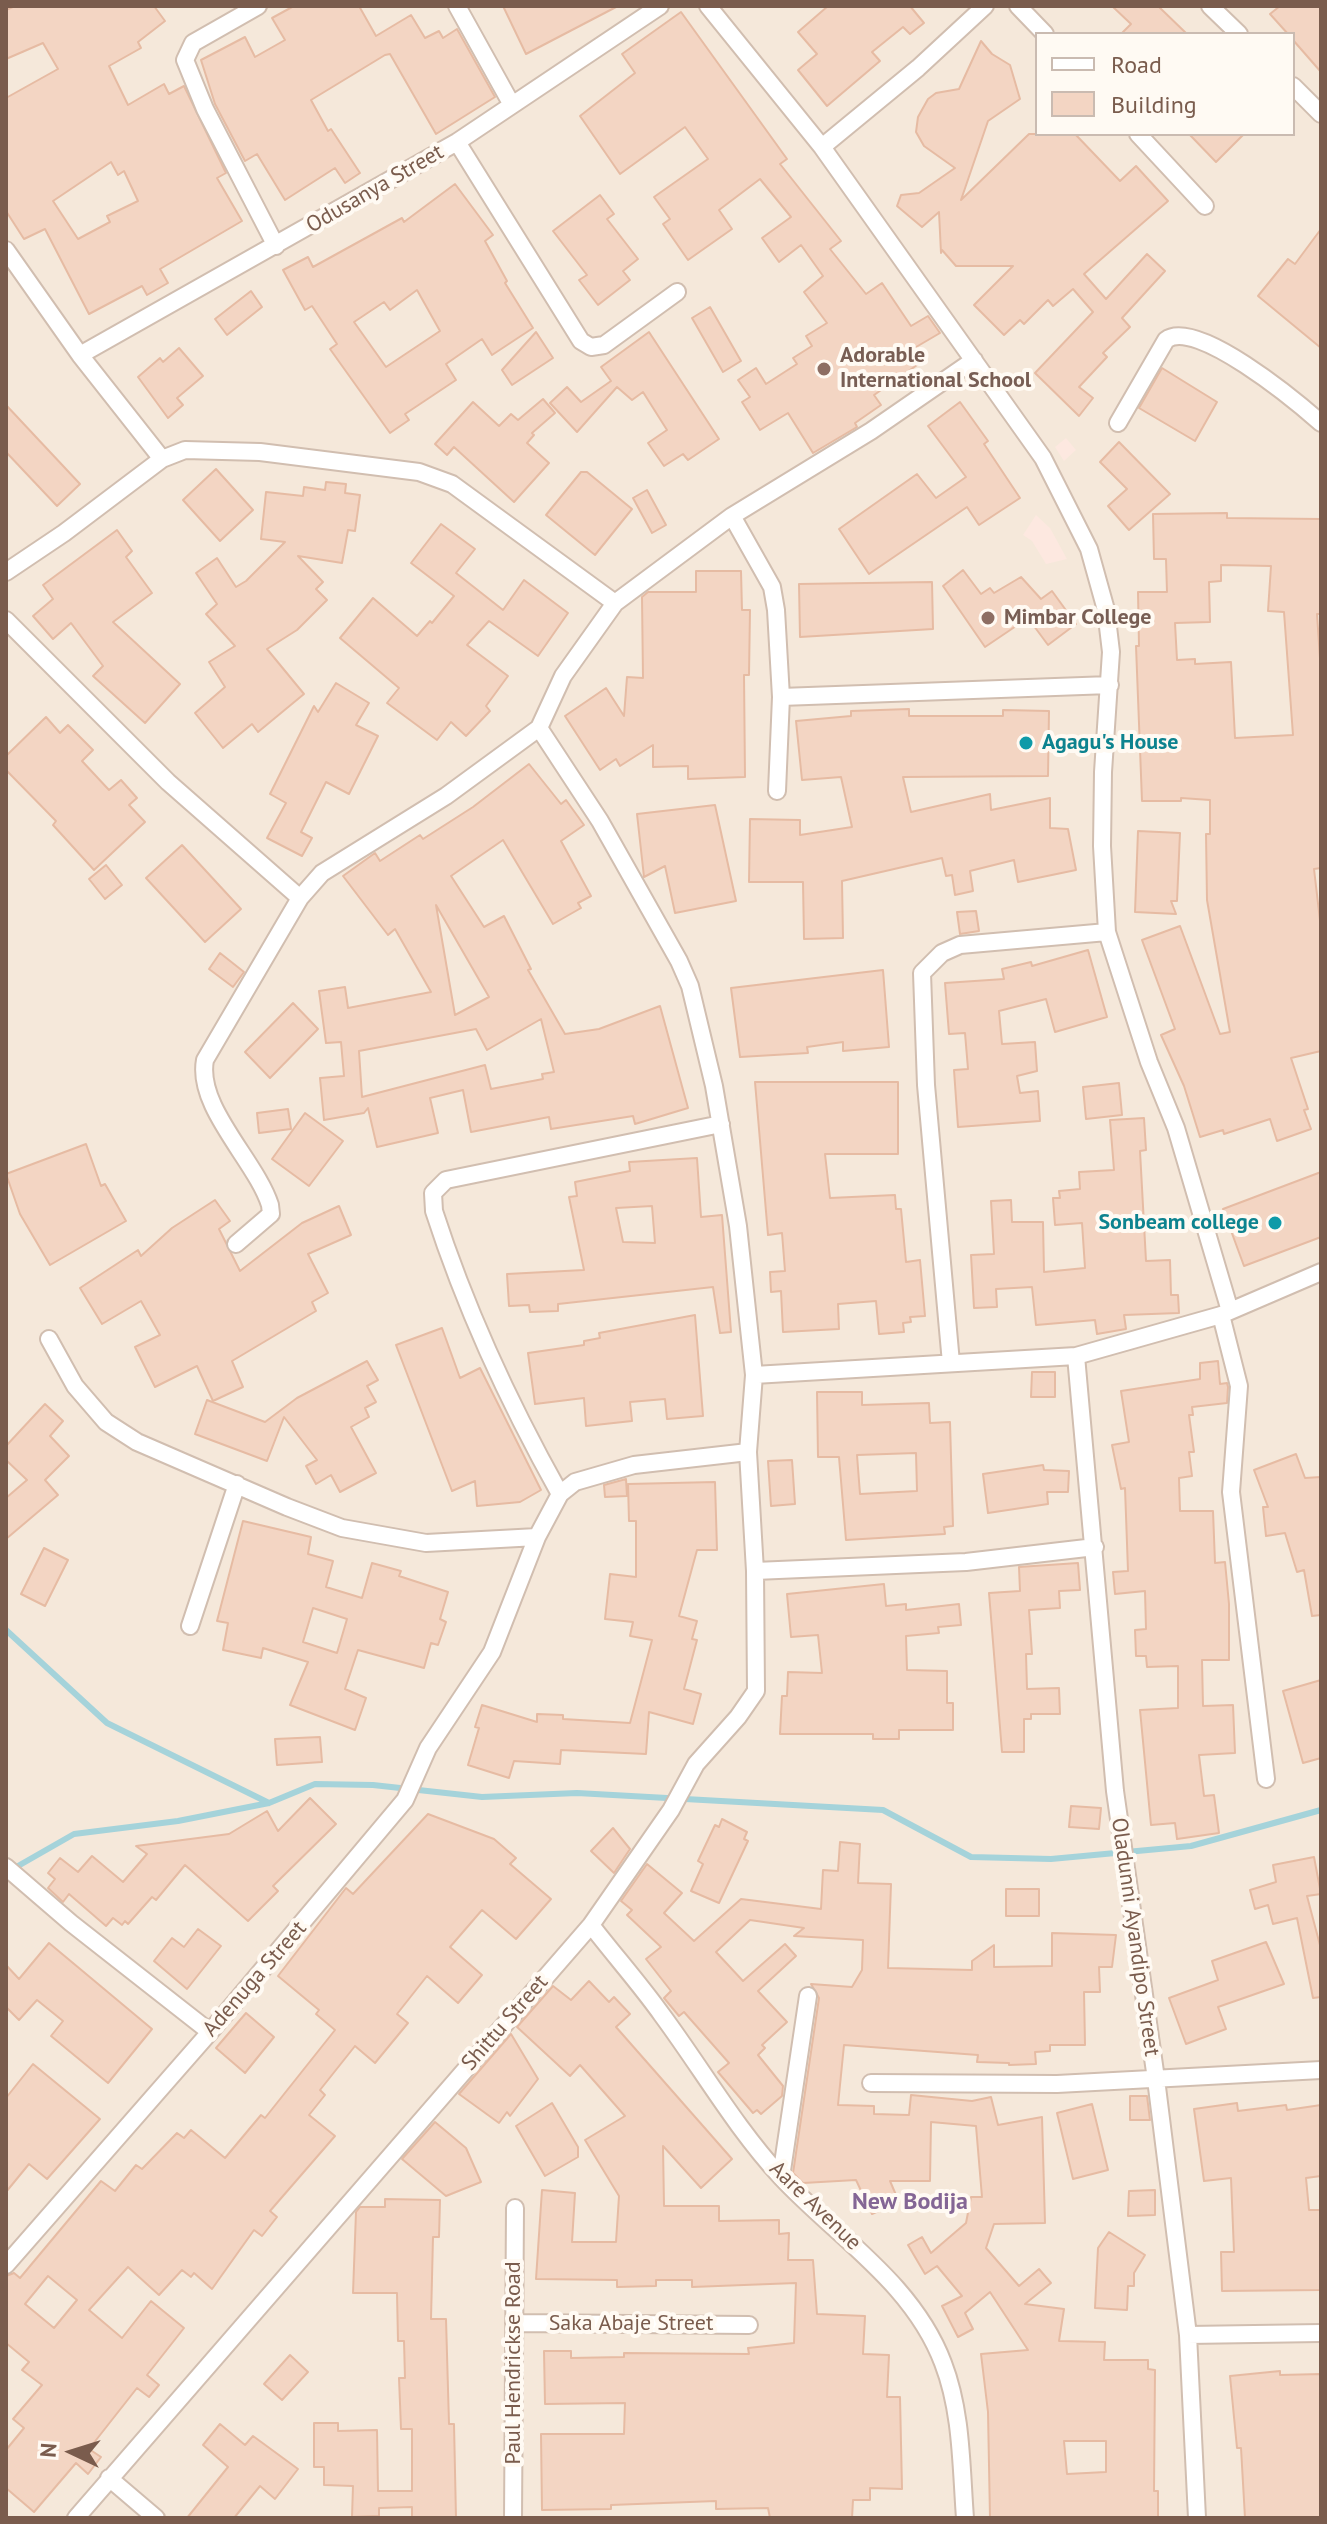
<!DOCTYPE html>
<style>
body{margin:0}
#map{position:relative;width:1327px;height:2524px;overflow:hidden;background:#fdf6ec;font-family:"PT Sans",sans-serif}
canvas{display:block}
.frame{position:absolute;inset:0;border:8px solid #7a5c4d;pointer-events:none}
.legend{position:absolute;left:1035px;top:32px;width:260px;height:104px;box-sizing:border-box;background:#fffaf3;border:2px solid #cabbb1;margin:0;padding:10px 14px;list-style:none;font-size:24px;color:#7a5c4d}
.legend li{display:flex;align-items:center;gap:16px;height:40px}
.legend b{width:40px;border:2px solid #cabbb1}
.north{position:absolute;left:32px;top:2412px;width:80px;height:80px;-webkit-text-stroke:6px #fffaf3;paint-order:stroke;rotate:274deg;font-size:22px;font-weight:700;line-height:32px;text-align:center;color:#7a5c4d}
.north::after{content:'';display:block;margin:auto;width:28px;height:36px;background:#7a5c4d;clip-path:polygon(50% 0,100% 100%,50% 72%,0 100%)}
</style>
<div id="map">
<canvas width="1327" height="2524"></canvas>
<div class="frame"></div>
<ul class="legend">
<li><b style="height:10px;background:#fff"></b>Road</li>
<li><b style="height:22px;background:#f3d5c3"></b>Building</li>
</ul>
<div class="north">N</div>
</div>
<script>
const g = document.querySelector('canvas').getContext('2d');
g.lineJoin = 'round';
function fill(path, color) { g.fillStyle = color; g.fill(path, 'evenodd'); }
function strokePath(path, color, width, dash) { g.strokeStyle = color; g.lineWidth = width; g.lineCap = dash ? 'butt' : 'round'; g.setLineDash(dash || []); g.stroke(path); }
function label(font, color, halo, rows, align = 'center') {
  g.font = font + ' "PT Sans",sans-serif'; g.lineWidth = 8; g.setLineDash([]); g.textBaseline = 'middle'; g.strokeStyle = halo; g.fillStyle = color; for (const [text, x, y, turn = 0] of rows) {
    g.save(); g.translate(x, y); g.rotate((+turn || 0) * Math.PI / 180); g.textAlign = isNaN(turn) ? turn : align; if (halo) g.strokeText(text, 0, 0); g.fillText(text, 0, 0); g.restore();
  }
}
fill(new Path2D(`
 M6,6h1315v2512h-1315zM1037,34h256v100h-256z`), '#f5e8da');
fill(new Path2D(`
 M1066,438l10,12 -12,11 -9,-14z
 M1036,515l14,13 17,31 -21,5 -14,-23 -9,-6z`), '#fde8e0');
strokePath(new Path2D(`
 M6,1630l101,93 162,80
 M11,1870l63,-36 104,-13 91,-18 46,-19 58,1 109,12 95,-4 306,17 88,47 80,2 140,-13 130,-36`), '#a5d3da', 6);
const building = new Path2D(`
 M15,6h139l11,15 -27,21 3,6 -32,18 19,39 36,-21 5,10 15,-8 42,87 -9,5 25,43 -82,48 8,14 -21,12 -5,-9 -53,28 -44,-85 -21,10 -18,-28v-113l52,-29 -15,-26 -37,16v-49zM111,162l7,13 6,-4 14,30 -31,15 3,6 -32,17 -25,-38z
 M294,6h65l17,30 35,-21 14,23 14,-7 4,7 14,-9 38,68 -59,37 -46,-80 -5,1 -74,45 17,31 3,-2 29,44 -15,10 -10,-15 -50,32 -28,-46 -12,7 -30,-57 -14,-44 44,-23 10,20 30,-17 -13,-22z
 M503,6h115l-92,48z
 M828,6h82l14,17 -14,11 -7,-7 -31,25 8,9 -53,45 -29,-36 19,-16 -19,-22z
 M1112,6h46l29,28h-66l10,-10z
 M1280,6h41v66l-28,-32v-6h-5l-18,-20z
 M681,12l106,147 -7,5 61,77 -11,8 36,45 16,-11 29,43 17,-10 12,17 -29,17 9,13 -46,32 7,10 -26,18 2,4 -44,26 -25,-40 -28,17 -18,-28 8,-5 -12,-17 18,-12 10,16 31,-20 -4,-6 19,-12 -6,-10 21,-13 -23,-31 19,-16 -22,-31 -22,17 -17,-24 29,-21 -31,-38 -41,31 13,19 -44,31 -25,-36 7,-5 -16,-22 54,-38 -23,-32 -65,47 -40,-58 55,-43 -13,-19z
 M981,41l11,13 18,11 10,34 -32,22 -27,79 68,-66h46l45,47 16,-15 32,35 -84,73 22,25 41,-45 18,17 -43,47 8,9 -27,26 4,4 -28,30 14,11 -14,18 -44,-43 58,-61 -20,-23 -20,17 -5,-6 -24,24 -4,-4 -16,15 -30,-30 39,-39h-57l-14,-16 -1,3 -2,-41 -17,15 -25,-21 4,-11 18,-2 36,-25 -31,-22 -8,-14 2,-15 10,-18 8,-6 23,-4z
 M1189,134h55l-28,28z
 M455,184l38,51 -8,6 22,40 -2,2 28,45 -41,27 -10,-16 -36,25 10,16 -51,34 4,6 -19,13 -60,-84 7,-5 -25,-38 -7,4 -22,-40 25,-13 5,10 89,-49 2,4zM417,290l23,41 -54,36 -32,-45 30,-20 6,8z
 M600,195l14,19 -7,5 31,40 -15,12 7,9 -32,25 -19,-25 8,-5 -34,-44z
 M1321,229v119l-63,-52 30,-37 7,5z
 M251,291l11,16 -35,28 -12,-16z
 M710,307l31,54 -18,11 -31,-54z
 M536,332l17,26 -41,27 -10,-15z
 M649,332l70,107 -31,21 -5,-6 -19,12 -16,-23 19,-13 -24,-38 -11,8 -15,-13 -40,45 -27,-29 17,-16 14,15 30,-21 -10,-14z
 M179,348l24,28 -26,22 6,7 -15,13 -30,-41 22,-19 3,4z
 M1162,368l55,34 -22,39 -56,-33z
 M543,399l12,14 -23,20 2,2 -7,8 22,20 -35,39 -60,-55 -7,8 -12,-11 38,-42 26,24 12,-12 7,6z
 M960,402l28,39 -4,3 36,54 -41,27 -12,-18 -98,67 -30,-45 78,-55 19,24 30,-21 -38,-51z
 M6,405l74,79 -23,22 -51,-54z
 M1119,442l51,52 -41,36 -21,-24 19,-17 -27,-27z
 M216,469l37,41 -33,31 -37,-41z
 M581,472h6l45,37 -37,46 -49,-40z
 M326,482l20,2 -1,9 15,2 -5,36 -7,-1 -6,33 -44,-7 25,26 -7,7 11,11 -30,30 -30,19 37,45 -46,38 -6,-8 -29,24 -28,-35 30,-26 -16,-25 26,-16 -29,-32 11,-10 -21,-31 21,-15 19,29 10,-6 39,-39 -24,-3 5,-47 37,4 1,-9 21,3z
 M647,490l19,35 -14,8 -19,-35z
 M1227,513v5l94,1v95h-4l4,59v195l-7,1 7,60v122l-30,7 17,51 -4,1 7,19 -34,12 -7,-22 -46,15 -1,-4 -23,7 -16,-51 -23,-51 14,-6 -33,-89 38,-14 40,108 10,-2 -23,-132 -1,-66h4v-34l-29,-2v3h-39l-6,-155h3l-1,-54h29l-1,-33h-12l-1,-45zM1221,565l50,1 -3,45 16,1 9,123 -58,3 -4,-76 -36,2v-5l-18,1 -2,-37 35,-1 -1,-40 12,-1z
 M441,524l34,25 -19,24 47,37 21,-30 44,33 -30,43 -49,-35 -22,24 41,31 -22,30 4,5 -24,25 -15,-14 -14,18 -50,-37 12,-15 -59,-50 33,-40 44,38 13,-15 2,2 22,-27 -43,-33z
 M117,530l15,21 -6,6 26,36 -39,29 67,62 -35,39 -52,-47 10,-10 -32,-43 -18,16 -20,-23 20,-17 -10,-14z
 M963,570l18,24 9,-6 4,5 27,-16 20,22 11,-8 24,33 -28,21 -20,-27 -43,29 -42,-61z
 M696,571h45l1,39h8l-1,65h-5l1,102 -57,2v-13l-35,1v-22l-33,21 -4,-7 -16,11 -35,-54 41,-28 18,28 3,-39 16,1 -1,-81 6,-5h48z
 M932,582l1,47 -133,8 -1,-53z
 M336,683l33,20 -13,22 22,11 -29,58 -23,-12 -25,50 11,6 -10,18 -35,-18 19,-35 -16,-9 44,-88 4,6z
 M909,709v7h94v-6l46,1 -1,65 -145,1 8,35 79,-18 1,16 59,-12v30l18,1 8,41 -58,12 -4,-22 -44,11 3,20 -18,4 -3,-20 -6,1 -4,-18 -100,23 1,57 -39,1 -1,-57h-54l1,-63 50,1v15l52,-8 -11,-50 -39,3 -6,-59 55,-5v-5z
 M46,717l14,16 8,-8 25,25 -11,11 27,29 12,-10 16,18 -8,7 16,17 -51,48 -41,-45 3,-4 -50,-51v-14z
 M529,764l32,40 5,-4 18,25 -23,16 30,55 -13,7 3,5 -28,16 -50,-84 -52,36 33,51 20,-11 27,53 -3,1 37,64 34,-5 61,-23 28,102 -53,16 -2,-8 -82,13 -2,-12 -78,15 -8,-42 -33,8 8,35 -61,14 -9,-39 -4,5 -40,7 -4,-42 24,-2 -3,-34 -15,1 -7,-52 26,-4 3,21 83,-16 -36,-63 -7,6 -45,-59 32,-23 5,8 40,-26 3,4 50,-32zM436,905l53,92 -34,18zM541,1019l13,53 -12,2 1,5 -52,10 -6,-24 -123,32 -3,-46 117,-22 11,21z
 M715,805l21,96 -61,12 -10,-47 -21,11 -7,-63z
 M1138,831l42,2 -3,68h-6l5,13 -41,-2z
 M182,845l59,64 -36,33 -59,-64z
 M106,865l16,20 -17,14 -16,-20z
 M976,911l3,20 -19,3 -3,-22z
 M1088,950l19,67 -52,15 -9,-33 -47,12 3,33 33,-2 2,29 -20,5 3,17 18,-2 2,30 -82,6 -4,-57 14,-1 -3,-36 -16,1 -4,-51 59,-4 -2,-10 29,-7 1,4z
 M220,953l24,19 -11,15 -24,-18z
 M883,970l6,77 -46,4v-9l-36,5 1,6 -68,4 -9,-69z
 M293,1003l25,26 -48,49 -25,-26z
 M755,1082h143v72h-73l5,44 65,-3 1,14h5l5,53 14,-2 5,56 -15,1 1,5 -8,1 1,9 -25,2 -3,-33 -38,3 1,25 -56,3 -2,-41 -10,1 -1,-20 15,-1 -3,-38 -14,2z
 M1119,1083l3,32 -36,4 -3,-32z
 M288,1109l3,20 -32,4 -2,-20z
 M305,1113l38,28 -34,45 -37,-27z
 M1144,1118l2,32 -6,1 6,110 24,-1 1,35h7l1,18 -55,2 2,14 -29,5 -2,-14 -59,5 -4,-38 -36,2 1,18 -23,1 -3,-53 23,-1 -3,-53 20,-1 1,22h31l1,50 41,-4 -3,-45 -27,2 -2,-27h7l-1,-7 21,-2 -1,-17 35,-2 -4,-50z
 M86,1144l15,42 4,-2 21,37 -76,44 -30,-51 -14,-40z
 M697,1158l4,59 21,-2 9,117 -11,1 -7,-46 -155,17v7l-28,1 -1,-7 -20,1 -2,-32 77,-4 -15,-73 8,-1 -2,-14 55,-11 -1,-9zM652,1206l3,37 -32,-1 -7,-34z
 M1321,1172v65l-77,29 -21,-57z
 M215,1200l15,21 -11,8 21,42 62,-48 37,-17 12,29 -43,19 20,39 -16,9 4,9 -84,50 11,26 -30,14 -16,-35 -42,21 -20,-40 25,-12 -19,-34 -39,23 -22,-36 58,-38 3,6 31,-28z
 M695,1315l8,101 -36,3 -2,-20 -35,3 2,19 -46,5 -2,-28 -49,6 -7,-51 56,-8v-4l16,-3 -1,-5z
 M442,1328l18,50 20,-10 61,122 -21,12 -43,4 -2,-25 -23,10 -56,-146z
 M367,1361l11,19 -11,6 9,16 -11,6 4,9 -18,10 25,46 -36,19 -9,-17 -15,9 -10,-18 11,-6 -33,-43 -17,44 -72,-27 12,-34 58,22 32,-24z
 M1218,1361l2,23 7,-1 1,4 -1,16 -35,4 1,8h-4l5,37h-5l3,24 -13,2 1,33h33l2,52 10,-1 4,42v56h-27l1,46 30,-1 2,48 -36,2 5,41 10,-1 5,38 -42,6 -2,-16 -24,2 -11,-115 38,-2v-42l-31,1 -1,-11h-10l-1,-26 11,-1 -1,-38 -30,3 -2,-22 15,-1 -3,-83 -4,1 -9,-44 17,-3 -8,-51 79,-12v-16z
 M1032,1372h23v25h-24z
 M817,1392h45v13l67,-2 1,20 20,-1 3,104 -9,1 1,7 -99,6 -7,-83h-21zM916,1453l1,38 -57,3 -3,-39z
 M45,1404l18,17 -13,15 19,20 -24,24 13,15 -52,44v-41l21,-18 -21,-20v-14z
 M1296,1454l9,24 16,-1v138l-9,1 -8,-46 -7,2 -12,-39 -19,3 -3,-29h5l-14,-37z
 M792,1460l3,44 -24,2 -3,-45z
 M1043,1465l1,5 25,1 -1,21h-21l1,12 -60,9 -5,-39z
 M626,1479l1,17 -22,1 -1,-12z
 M715,1482l2,68h-20l-18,66 18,5 -5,18 5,1 -13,49 17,5 -8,30 -44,-12 -3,42 -85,-4 -1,14 -46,-3 -5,17 -41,-13 11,-37 -4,-1 7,-22 55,17v-8l26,1v4l67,4 22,-83 -22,-4 3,-14 -28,-3 5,-45 26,3v-56h-7l-1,-37z
 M243,1521l68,16 -3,17 25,7 -7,26 36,11 10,-35 29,8 -2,5 49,16 -8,27 6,3 -8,23 -7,-2 -7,25 -66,-18 -13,39 21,9 -11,32 -65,-25 18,-43 -45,-14 -2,10 -38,-8 5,-27 -11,-2zM313,1608l34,11 -10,34 -34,-11z
 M44,1548l24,12 -23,46 -24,-12z
 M1078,1563l2,27 -21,1 1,17 -31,2 3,44h-6l1,35 32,-1 1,26h-29v5h-7v33h-22l-13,-159 31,-2 -1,-24z
 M884,1584l2,22 20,-2v6l53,-6 2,21 -23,2 1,6 -33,3 1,34 40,1v32h6v27h-54v9h-26v-5h-93l2,-38h5l1,-24 34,1 -4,-38 -27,2 -4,-43z
 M1321,1680v78l-18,5 -20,-72z
 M320,1737l2,25 -45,3 -2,-26z
 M310,1798l26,26 -63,62 5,5 -30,30 -63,-56 -29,35 -4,-3 -24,27 -3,-3 -3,4 -9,-7 -7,8 -37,-32 -6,8 -15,-14 7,-9 -7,-6 12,-15 18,14 14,-16 31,26 24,-28 -11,-8 93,-12 38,-23 11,20z
 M1071,1806l30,2 -2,21 -30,-2z
 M428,1814l66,25 22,19 -6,6 41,35 -35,40 -34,-29 -32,37 32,28 -24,28 -31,-27 -30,38 11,9 -33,40 -20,-17 -35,44 5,5 -16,20 26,21 -65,75 7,6 -15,19 -8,-6 -42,59 -18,-16 -3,4 -9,-7 -23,25 -31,-28 -39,43 33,28 29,-37 33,27 -37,47 12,10 -10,12 -12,-9 -48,61 12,8 -13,17 -12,-11 -42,49 -28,-24v-38l18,-22 -11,-9 29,-34 -20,-15 7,-8 -23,-19v-67l8,-3 6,5 81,-97 14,10 21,-26 6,4 35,-36 7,5 7,-8 34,28 36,-43 4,3 70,-88 -19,-16 3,-4 -41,-34 68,-88 7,6zM48,2276l29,24 -23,28 -29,-24z
 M722,1819l25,13 -3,7 4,2 -29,62 -28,-12 12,-27 -5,-3 17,-36 4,2z
 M613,1828l17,21 -16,24 -23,-22z
 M840,1842l20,2 -2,39 33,1 -3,84 84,2v-9l22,-16v22l58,-1v-33l64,2 -4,32h-13l1,25h-16l1,53h-35v6l-15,1 1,12 -27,1v-2l-32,-1 1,-7 -134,-10 -6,60 36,1v8l35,1 2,-20 61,6 19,-4 7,28 44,-8 3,106 -51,1 -8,24 33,38 20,-17 12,14 -26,21 39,5 -5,32 46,1 -1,18h44v9l7,1 -1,121h4v27h-168l-2,-106 -7,-58 47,-4 -38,-58 -25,21 8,16 -15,8 -16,-31 20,-10 -25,-30 -12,8 -17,-29 14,-8 9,16 35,-30 5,-26h11l-6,-71 -45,-4 -1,59h-40l9,21 -27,12 -16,-34 -53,3 -10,-10 26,-175 -8,-14 41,3 10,-17 1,-30 -69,-4 10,-8 -54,-8 -34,32 27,29 42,-37 11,12 -38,35 29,31 -25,23 3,3 -7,7 25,31 -1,10 -21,18 -4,-4 -4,3 -35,-41 11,-9 -45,-51 -5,4 -15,-18 7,-7 -25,-32 15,-12 -34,-32 5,-5 -11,-9 26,-37 35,29 -18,20 30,28 47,-42 80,10 2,-39 15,1zM1064,2441h42v31l-39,2z
 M1314,1857l7,37 -14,2 14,53v48l-8,1 -16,-80 -24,6 -5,-19 -13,4 -5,-19 26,-8 -3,-17z
 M1006,1889h33v27h-33z
 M198,1929l23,17 -34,43 -33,-28 18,-23 12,9z
 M1266,1942l18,42 -66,23 8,22 -40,15 -17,-46 49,-18 -6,-19z
 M49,1943l103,86 -44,54 -57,-47 12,-15 -26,-21 -18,20 -13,-13v-42l13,14z
 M589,1981l20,21 5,-5 16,17 -14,13 116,132 -31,29 -38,-42 1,60h55v15l60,-1v14l10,-1 -1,27h25l4,54 48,2 -2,38 26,1 -2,42h13l2,92 -32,-1v12h-17l-1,18h-82l-2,-10 -52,1v-8l-105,4v4l-69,1 -1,-76h83l1,-31 -80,1 -1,-53h27v7l53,-1v-4l125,1 -1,-6 46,-5 2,-60 -104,4v-7h-36v6l-39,1v-7l-81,-1 6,-89 33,3 -3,49h44l3,-46 -34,-56 40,-24 -45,-51 -10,11 -53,-49 36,-41 18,14z
 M246,2013l28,24 -29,36 -29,-25z
 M511,2034l27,45 -28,37 -3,-4 -8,11 -40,-29z
 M33,2064l67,55 -53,60 -18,-15 -23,28v-94z
 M1130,2096h17l3,24h-20z
 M552,2103l26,44v10l-33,19 -29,-50z
 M1237,2103l1,8 48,-6 1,5 34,-5v71l-15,2 3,32h12v80l-99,1 -1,-39h13l-3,-74 -27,3 -10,-72z
 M1092,2104l16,66 -35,9 -16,-66z
 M435,2122l31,26 15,34 -35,14 -44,-37z
 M1155,2190v25l-27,1 1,-25z
 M385,2199l55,1 -1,37h-6l-2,82h15l3,105h5l2,94h-44v-11l-33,1v8l-27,1 1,-31 -29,-1v-18h-10v-44h24v8l39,-1 1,61h34v-62h-11l-2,-51h6l-1,-37h-6l-1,-48h-44l3,-81 4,-5h25z
 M1109,2232l36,23 -11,18v13h-6l-1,24 -32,-2 3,-60z
 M290,2355l18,17 -26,28 -18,-16z
 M1280,2371v4l41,-1 -1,144h-75l-4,-70h-4l-7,-72z
 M220,2424l25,21 8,-9 45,33 -23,30 -15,-13 -26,32h-47l41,-51 -25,-22z`);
fill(building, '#f3d5c3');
strokePath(building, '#e6bba3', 2);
const street = new Path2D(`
 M258,6l-65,37 -8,17 20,49 71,137
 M457,6l55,99
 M708,6l114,141 221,311 46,91 17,61 5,42 -8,120 -1,74 5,86 42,130 27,66 54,183
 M1018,6l27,28
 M1210,6l29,28
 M1293,86l28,28
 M1138,134l67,72
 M457,142l124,199 10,6 13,-2 73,-53
 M822,147l96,-79 67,-62
 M6,250l74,105 82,104 23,-9 75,2 159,20 33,12 163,119
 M80,355l377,-213 203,-136
 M1118,423l48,-83c29,-23 130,61 155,83
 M732,516l40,71 4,23 5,87 -4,94
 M6,572l58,-39 98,-74
 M6,620l162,162 132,116
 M781,697l329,-12
 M236,1244l35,-30 -1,-9c-14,-44 -74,-98 -65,-145l95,-162 22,-25 124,-77 93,-68 24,-52 52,-73 117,-87 139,-85 103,-71
 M1221,1315l18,71 -8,106 35,287
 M49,1339l26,47 31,36 31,20 150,65 55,21 84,15 111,-6
 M1076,1356l39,435 41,288 32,256 9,183
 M951,1363l-25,-278 -4,-112 20,-20 18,-8 147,-13
 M754,1375l322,-19 145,-41 100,-43
 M560,1494c-51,-91 -94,-184 -126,-283l-1,-18 13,-13 275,-56
 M755,1571l211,-9 129,-15
 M190,1626l47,-142
 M6,1867l65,56 139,109
 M591,1925c23,30 49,59 71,90 40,54 73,112 119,162 55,59 132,106 162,186 19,49 18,103 22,155
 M871,2083l186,1 264,-14
 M781,2177l27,-181
 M6,2265l204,-233 195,-232 23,-52 64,-96 45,-115 23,-43 15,-12 59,-17 114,-13
 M514,2323l235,2
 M1188,2335l133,-2
 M109,2478l47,40
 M76,2518l515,-593 80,-115 25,-46 42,-47 18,-26 -1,-120 -7,-119 6,-77 -16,-149 -24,-140 -24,-100 -11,-25 -79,-140 -61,-93
 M513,2518l2,-310`);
strokePath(street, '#d1beb0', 20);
strokePath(street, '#fff', 16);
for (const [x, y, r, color] of [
 [824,369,8,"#8d6e63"],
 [988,618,8,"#8d6e63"],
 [1026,743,8,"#0f9aa8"],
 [1275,1223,8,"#0f9aa8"]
]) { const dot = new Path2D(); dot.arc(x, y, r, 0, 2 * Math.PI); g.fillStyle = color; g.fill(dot); strokePath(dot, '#fffaf3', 3); }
label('22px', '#7a5c4d', '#fffaf3', [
 ["Odusanya Street",375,189,-30],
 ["Oladunni Ayandipo Street",1135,1937,82],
 ["Adenuga Street",255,1979,-49],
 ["Shittu Street",505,2023,-49],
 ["Aare Avenue",815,2206,44],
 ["Saka Abaje Street",631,2324],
 ["Paul Hendrickse Road",514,2363,-90]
]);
label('bold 22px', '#785e54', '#fffaf3', [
 ["Adorable",840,356],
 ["International School",840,381],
 ["Mimbar College",1004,618]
], 'left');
label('bold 22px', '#0d838f', '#fffaf3', [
 ["Agagu's House",1042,743],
 ["Sonbeam college",1259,1223,"right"]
], 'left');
label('bold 24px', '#846695', '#fffaf3', [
 ["New Bodija",910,2202]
]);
</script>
